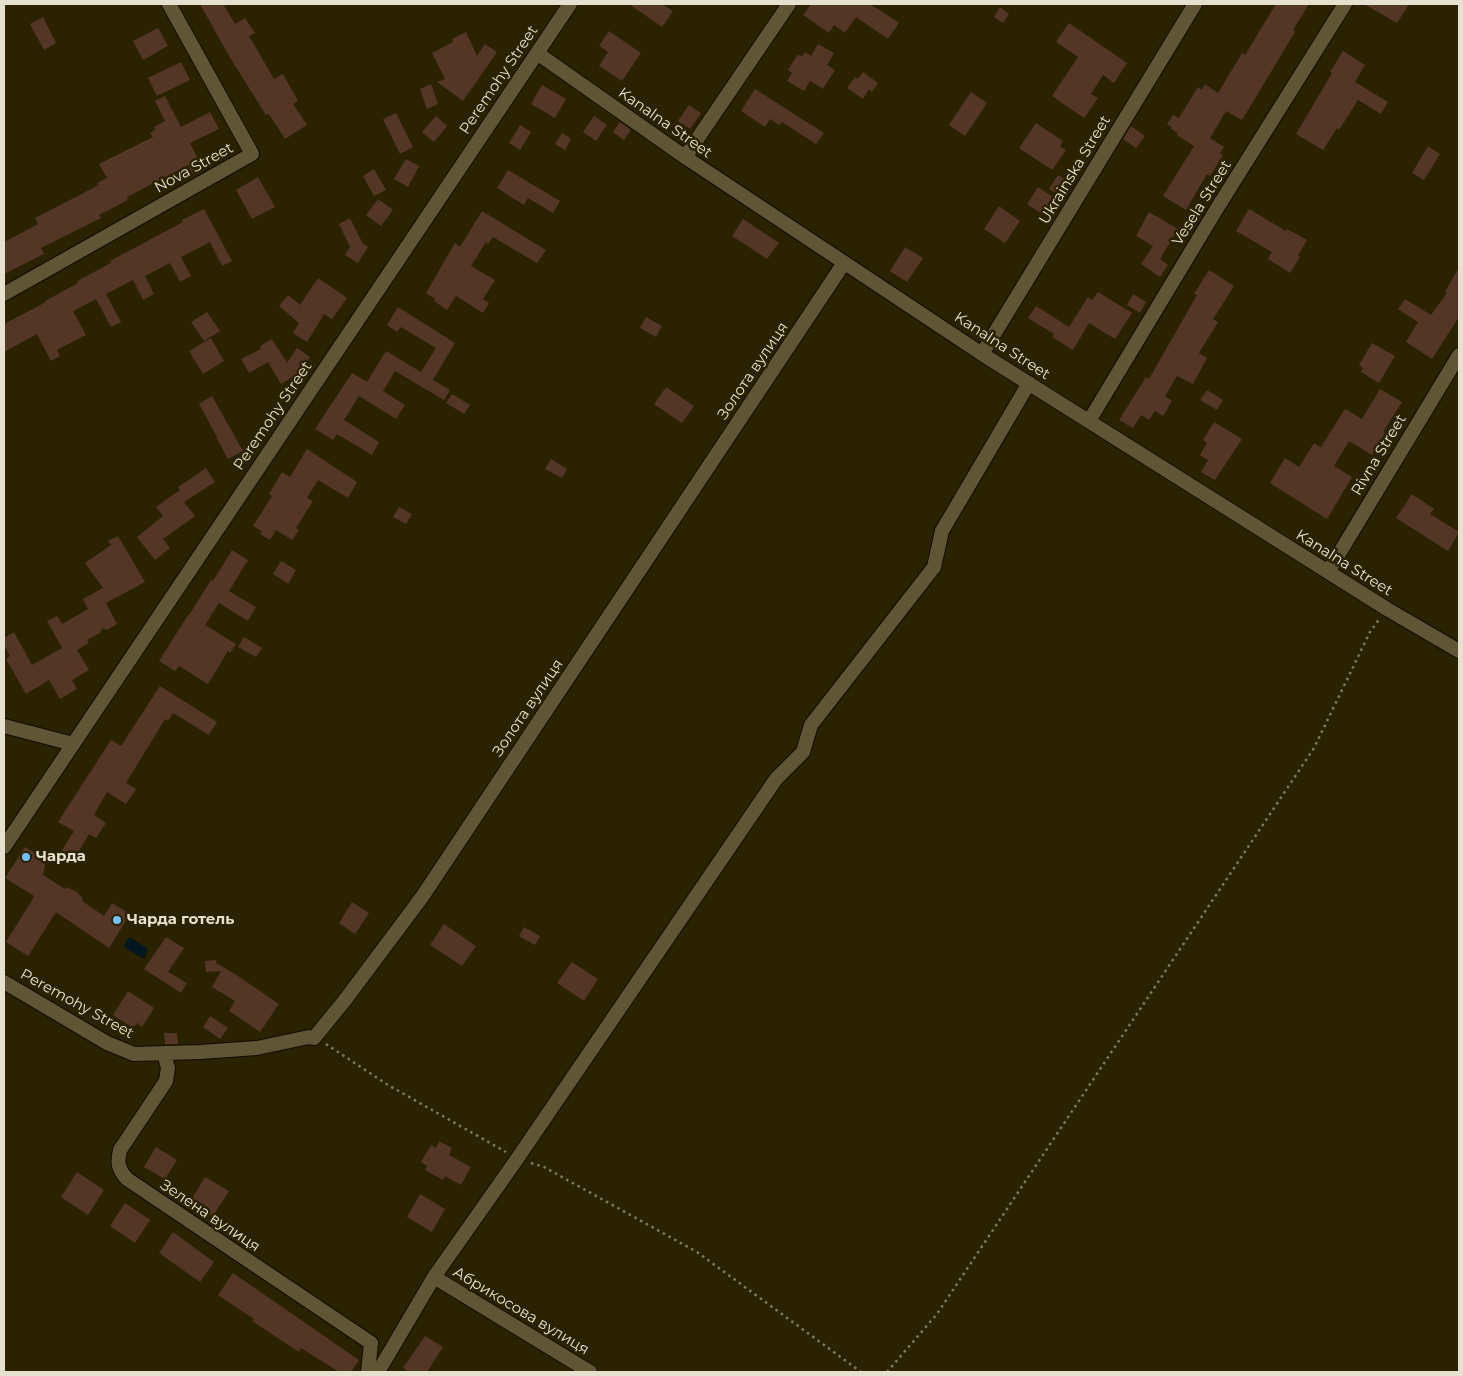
<!DOCTYPE html>
<meta charset="utf-8">
<style>
body{margin:0}
#map{position:relative;width:1463px;height:1376px;overflow:hidden;background:#2b2202;font-family:Montserrat,sans-serif}
canvas{display:block}
.frame{position:absolute;inset:0;border:5px solid #e6e0ce;pointer-events:none}
</style>
<div id="map">
<canvas width="1463" height="1376"></canvas>
<div class="frame"></div>
</div>
<script>
const g = document.querySelector('canvas').getContext('2d');
g.lineJoin = 'round';
function fill(path, color) { g.fillStyle = color; g.fill(path, 'evenodd'); }
function strokePath(path, color, width, dash) { g.strokeStyle = color; g.lineWidth = width; g.lineCap = dash ? 'butt' : 'round'; g.setLineDash(dash || []); g.stroke(path); }
function label(font, color, halo, rows, align = 'center') {
  g.font = font + ' Montserrat,sans-serif'; g.lineWidth = 5; g.setLineDash([]); g.textBaseline = 'middle'; g.strokeStyle = halo; g.fillStyle = color; for (const [text, x, y, turn = 0] of rows) {
    g.save(); g.translate(x, y); g.rotate((+turn || 0) * Math.PI / 180); g.textAlign = isNaN(turn) ? turn : align; if (halo) g.strokeText(text, 0, 0); g.fillText(text, 0, 0); g.restore();
  }
}
fill(new Path2D(`
 M128,938h3l16,10 1,2 -4,9 -20,-12v-2z`), '#04161f');
fill(new Path2D(`
 M200,4h23l12,20 10,-6 10,15 -6,3 25,43 9,-5 15,27 -5,3 14,21 -22,14 -16,-25 -3,1 -37,-59z
 M629,4h33l11,7 -11,16z
 M811,4h59l29,19 -11,16 -32,-22 -11,16 -11,-8 -5,8 -26,-18z
 M1276,4h33l-16,26 2,2 -53,88 -16,-9 -16,27 14,9 -4,6 3,2 -13,21 -3,-2 -21,36 -23,-14 31,-50 -17,-11 1,-2 -7,-4 1,-2 -5,-3 6,-9 6,3 19,-31 4,3 3,-6 13,9 24,-40 3,2z
 M1364,4h45l-12,19z
 M1000,7l9,7 -6,9 -9,-6z
 M43,17l13,26 -12,7 -14,-26z
 M1069,23l58,40 -13,20 -11,-8 -12,19 7,4 -14,20 -32,-22 26,-39 -22,-15z
 M158,28l10,18 -25,14 -10,-19z
 M609,31l32,22 -19,28 -23,-15 9,-14 -9,-6z
 M466,32l11,24 8,-12 12,8 -34,49 -26,-19 8,-3 -13,-26 21,-11 -1,-3z
 M818,44l16,9 -7,12 8,5 -12,19 -13,-8 -6,10 -17,-10 5,-8 -4,-3 10,-16 4,3 3,-5 6,4z
 M1343,51l22,14 -10,17 33,20 -7,12 -23,-14 -19,30 -2,-2 -14,22 -27,-16 36,-61 -2,-1z
 M181,62l9,18 -33,16 -9,-18z
 M863,72l15,11 -6,9 -3,-3 -6,10 -16,-11 8,-11 3,2z
 M431,84l7,20 -11,5 -7,-20z
 M542,85l24,14 -11,19 -24,-14z
 M755,89l69,44 -8,11 -34,-22 -3,3 -9,-6 -5,8 -24,-16z
 M971,92l16,11 -22,33 -16,-11z
 M165,96l16,31 29,-15 9,17 -29,14 13,26 -10,5 -5,-9 -61,32 1,3 -29,15 2,3 -60,30 3,6 -40,20v-32l34,-18 -3,-6 64,-33 -2,-2 10,-5 -8,-14 54,-27 -3,-4 5,-3 -1,-3 11,-6 -10,-20z
 M689,105l12,8 -11,16 -12,-8z
 M396,113l17,34 -13,7 -17,-35z
 M436,116l11,10 -13,16 -12,-10z
 M594,116l13,9 -11,16 -13,-9z
 M620,122l11,8 -7,10 -11,-8z
 M1036,123l27,18 -3,5 6,4 -14,20 -33,-22z
 M520,125l11,7 -11,18 -11,-7z
 M1131,126l14,10 -9,12 -13,-9z
 M562,133l9,6 -6,11 -10,-6z
 M1428,146l12,8 -16,26 -12,-7z
 M406,159l13,7 -11,21 -14,-8z
 M374,169l12,21 -12,6 -11,-20z
 M508,170l52,31 -7,12 -25,-15 -4,7 -27,-17z
 M1058,175l14,9 -9,14 -14,-9z
 M258,177l17,30 -23,12 -16,-29z
 M1038,187l15,10 -11,17 -15,-10z
 M378,199l15,11 -12,16 -15,-11z
 M999,206l21,15 -15,22 -21,-14z
 M204,209l28,52 -10,5 -12,-24 -29,15 10,19 -11,6 -10,-19 -25,13 9,18 -11,6 -10,-20 -27,14 15,28 -10,5 -15,-28 -23,12 13,24 -29,15 3,6 -9,5 -14,-27 -33,18v-28l42,-22 -1,-1 33,-18 -1,-2 34,-18 -1,-2 73,-39 -1,-2z
 M1249,209l37,22 1,-2 20,11 -9,16 2,1 -10,16 -22,-14 4,-7 -36,-21z
 M482,211l64,39 -9,13 -44,-26 -5,7 -2,-2 -15,24 24,14 -12,19 6,4 -6,10 -27,-17 -9,14 -13,-9 1,-2 -9,-6 29,-50 5,4z
 M1149,212l29,17 -18,30 8,6 -8,12 -19,-13 12,-18 -17,-10z
 M350,218l13,26 5,3 -10,16 -13,-8 5,-8 -11,-23z
 M743,219l36,24 -12,16 -35,-23z
 M905,247l18,11 -16,24 -17,-11z
 M1459,267v50l-27,42 -26,-17 12,-20 -20,-13 7,-10 26,16 16,-22 -2,-1z
 M1209,270l25,16 -21,33 5,3 -19,31 8,5 -14,26 -16,-8 -12,20 7,5 -9,15 -8,-5 -6,9 -8,-5 -8,13 -14,-8 27,-43 3,2 48,-84 -3,-1z
 M318,278l29,20 -15,21 -8,-5 -17,28 -14,-9 6,-10 -20,-17 9,-11 12,10z
 M1098,292l34,21 -17,26 -26,-16 -16,27 -21,-13 2,-3 -26,-16 8,-12 33,21 19,-30 4,3z
 M1133,294l13,8 -6,11 -13,-8z
 M398,307l57,36 -22,37 17,10 -6,10 -49,-29 -12,20 22,14 -9,14 -37,-23 -15,24 35,22 -7,13 -35,-21 -4,6 -18,-11 37,-56 15,9 19,-31 35,21 15,-24 -35,-21 -4,5 -10,-7z
 M207,312l13,19 -16,10 -13,-19z
 M646,317l16,9 -6,11 -16,-9z
 M211,338l13,23 -21,13 -14,-23z
 M272,339l15,24 10,-15 13,9 -11,16 -18,11 -13,-22 -19,11 -8,-14 20,-10 -1,-3z
 M1372,343l23,13 -16,27 -18,-11 2,-4 -4,-3z
 M666,387l28,19 -12,17 -28,-19z
 M1380,389l22,13 -19,30 2,1 -13,22 -23,-14 -15,25 18,11 -25,42 -57,-36 15,-25 14,9 15,-24 7,4 24,-38 17,10z
 M1207,390l16,10 -6,10 -17,-10z
 M452,394l18,11 -6,9 -18,-11z
 M212,396l31,55 -15,8 -12,-22h1l-18,-33z
 M1214,422l28,17 -27,41 -14,-8 7,-12 -8,-5 7,-12 -4,-3z
 M307,449l50,33 -9,16 -30,-18 -11,18 6,3 -17,27 3,2 -7,10 -16,-10 -6,10 -10,-6 2,-3 -9,-5 19,-30 -3,-2 13,-22 8,5z
 M551,459l16,10 -5,9 -17,-9z
 M206,468l9,14 -31,20 11,14 -32,23 7,9 -15,12 -18,-23 26,-21 -7,-9 24,-17 -2,-3z
 M1412,494l22,15 -4,5 29,18 -11,19 -52,-33z
 M399,507l13,7 -6,10 -13,-7z
 M118,536l27,46 -39,21 11,21 -10,6 -4,-2 -3,5 -13,7 2,3 -12,7 12,20 -17,10 5,9 -17,10 -11,-19 -23,14 -20,-35 4,-3 -6,-11v-7l10,-6 18,33 30,-17 -15,-27 10,-5 5,8 26,-15 -5,-10 20,-11 -18,-25 26,-18 -3,-4z
 M232,550l16,10 -19,31 27,16 -8,14 -29,-18 -14,22 31,19 -6,9 -2,-2 -20,33 -29,-18 -4,5 -16,-10 29,-46h1l22,-35 2,1z
 M281,561l15,9 -8,14 -15,-10z
 M244,637l18,11 -6,9 -18,-10z
 M160,686l57,36 -8,13 -36,-22 -5,8 -3,-2 -39,64 10,6 -10,15 -19,-12 -13,23 12,8 -10,15 -7,-4 -17,29 -13,-8 15,-24 -16,-9 53,-82 10,6z
 M25,847l21,13 -3,15 22,14 1,-2 11,5 6,7 -1,2 22,15 8,-13 18,11 -21,34 -53,-36 -28,44 -22,-14 28,-45v-1l-29,-18z
 M352,902l17,11 -14,21 -16,-11z
 M444,924l32,22 -14,20 -32,-21z
 M524,927l16,9 -5,9 -16,-9z
 M166,937l18,11 -16,24 19,11 -6,10 -37,-24z
 M216,960v3l19,11 44,30 -19,28 -31,-21 6,-10 -23,-14 9,-16 -15,1 -1,-11z
 M572,962l26,17 -14,22 -27,-18z
 M128,991l26,17 -12,19 -5,-4 -4,5 -20,-13z
 M210,1016l18,12 -8,11 -17,-12z
 M164,1033h13l1,11h-13z
 M439,1141l13,7 -3,7 22,12 -10,18 -16,-9 -2,4 -18,-10 2,-4 -6,-4 10,-17 5,3z
 M156,1147l21,13 -12,19 -21,-12z
 M77,1172l27,18 -16,25 -27,-18z
 M205,1177l24,14 -16,25 -23,-14z
 M420,1194l25,15 -13,23 -25,-15z
 M125,1203l25,17 -15,23 -25,-17z
 M173,1232l41,30 -14,20 -41,-29z
 M233,1273l126,87 -8,12h-12l-38,-24 -2,4 -47,-31 2,-2 -36,-24z
 M425,1336l18,11 -16,25h-18l-6,-4z`), '#543627');
const minor = new Path2D(`
 M537,53l148,104 297,197 405,255 72,42
 M685,157l104,-153
 M4,294l248,-140 -83,-150
 M982,354l213,-350
 M1089,421l127,-211 129,-206
 M1328,572l131,-217
 M4,726l69,18
 M4,847l566,-843
 M4,982l103,61 27,11 66,-2 57,-4 52,-11 5,1 31,-38 77,-103 422,-634
 M164,1053l4,15 -2,13 -46,69c-3,13 -2,19 7,29l244,164 -3,29
 M434,1277l156,95
 M378,1372l56,-95 83,-118 259,-380 27,-27 8,-27 123,-158 8,-36 87,-148`);
strokePath(minor, '#120b00', 16);
strokePath(new Path2D(`
 M326,1044l62,41 118,67
 M531,1163l13,4 153,85 164,120
 M887,1372l50,-58 377,-566 56,-116 10,-14`), '#817a60', 2.5, [2.5, 4]);
strokePath(minor, '#605636', 14);
for (const [x, y, r, color] of [
 [26,857,5,"#71c1f5"],
 [117,920,5,"#71c1f5"]
]) { const dot = new Path2D(); dot.arc(x, y, r, 0, 2 * Math.PI); g.fillStyle = color; g.fill(dot); strokePath(dot, '#2b2202', 2); }
label('15px', '#e6e0ce', '#2b2202', [
 ["Peremohy Street",499,80,-56],
 ["Kanalna Street",665,123,35],
 ["Nova Street",194,168,-29],
 ["Ukrainska Street",1075,170,-59],
 ["Vesela Street",1202,203,-58],
 ["Kanalna Street",1002,346,33],
 ["Золота вулиця",753,371,-56],
 ["Peremohy Street",273,416,-56],
 ["Rivna Street",1379,455,-59],
 ["Kanalna Street",1344,563,32],
 ["Золота вулиця",528,708,-56],
 ["Peremohy Street",77,1004,29],
 ["Зелена вулиця",210,1216,34],
 ["Абрикосова вулиця",521,1311,31]
]);
label('bold 15px', '#e6e0ce', '#2b2202', [
 ["Чарда",36,857],
 ["Чарда готель",127,920]
], 'left');
</script>
